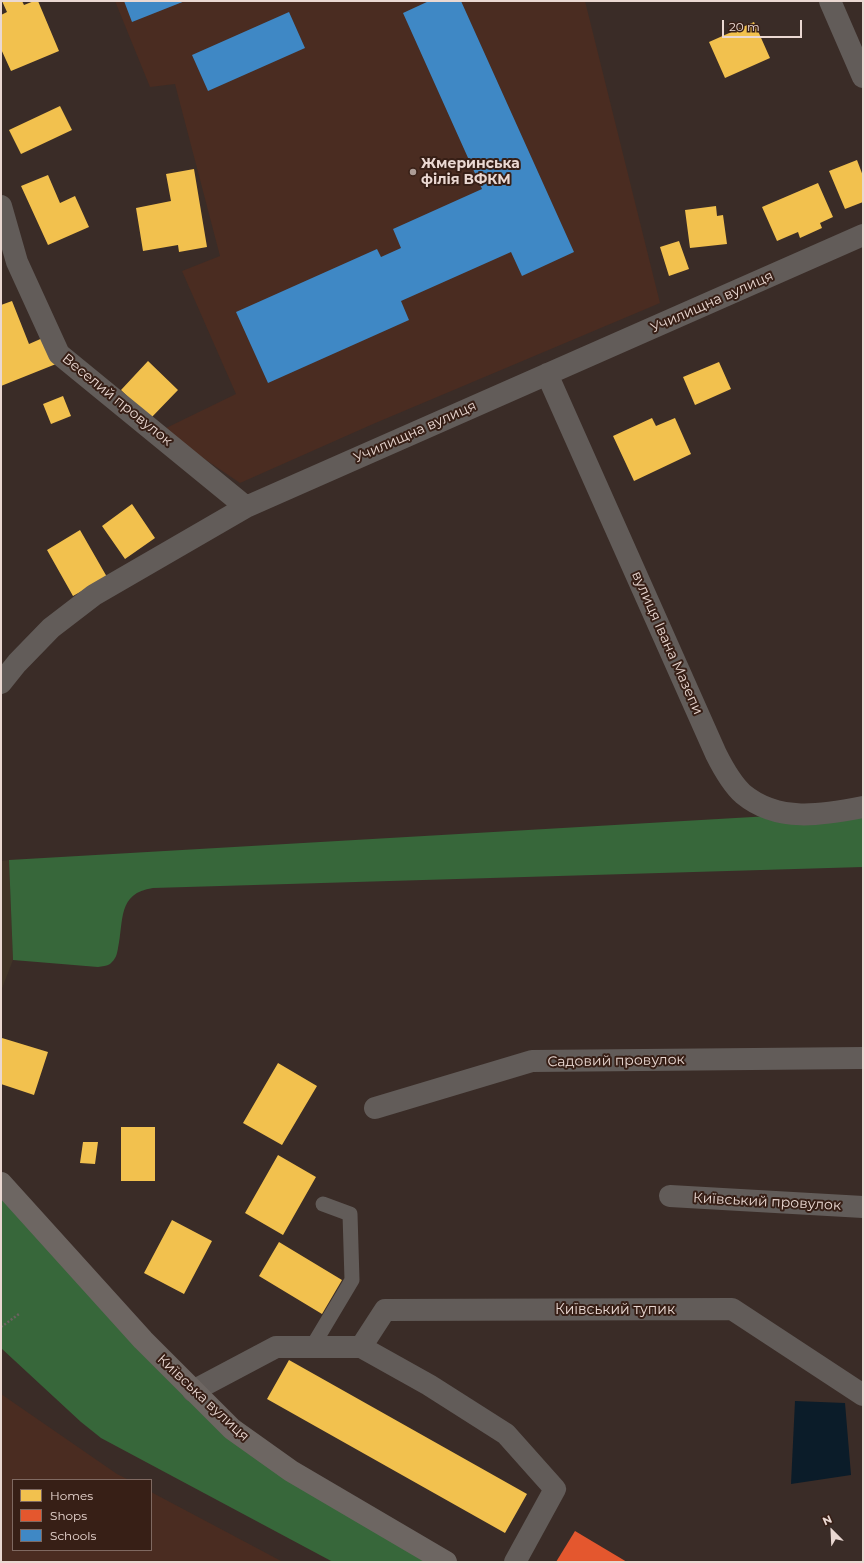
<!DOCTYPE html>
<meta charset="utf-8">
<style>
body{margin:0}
#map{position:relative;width:864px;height:1563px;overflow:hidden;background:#3a2c27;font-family:Montserrat,sans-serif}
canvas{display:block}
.frame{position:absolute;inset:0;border:2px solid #ead8d2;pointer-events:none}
.legend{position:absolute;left:12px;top:1479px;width:140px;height:72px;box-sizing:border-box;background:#371f16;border:1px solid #7f6961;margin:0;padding:5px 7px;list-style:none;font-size:12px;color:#ead8d2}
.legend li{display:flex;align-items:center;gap:8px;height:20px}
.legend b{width:20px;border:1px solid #7f6961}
.north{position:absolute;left:812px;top:1511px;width:40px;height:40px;-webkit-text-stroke:3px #371f16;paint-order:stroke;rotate:336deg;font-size:11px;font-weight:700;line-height:16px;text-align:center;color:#ead8d2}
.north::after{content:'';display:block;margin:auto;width:14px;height:18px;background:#ead8d2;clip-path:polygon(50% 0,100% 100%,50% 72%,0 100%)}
.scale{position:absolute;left:722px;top:20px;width:80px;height:18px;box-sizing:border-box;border:2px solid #ead8d2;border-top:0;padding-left:5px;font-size:12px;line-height:14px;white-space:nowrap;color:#ead8d2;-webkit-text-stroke:3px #371f16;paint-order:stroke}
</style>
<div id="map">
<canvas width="864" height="1563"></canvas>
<div class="frame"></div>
<ul class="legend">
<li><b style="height:11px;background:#f2c14e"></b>Homes</li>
<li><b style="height:11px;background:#e4572e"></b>Shops</li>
<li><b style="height:11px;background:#3f88c5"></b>Schools</li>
</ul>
<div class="north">N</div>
<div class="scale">20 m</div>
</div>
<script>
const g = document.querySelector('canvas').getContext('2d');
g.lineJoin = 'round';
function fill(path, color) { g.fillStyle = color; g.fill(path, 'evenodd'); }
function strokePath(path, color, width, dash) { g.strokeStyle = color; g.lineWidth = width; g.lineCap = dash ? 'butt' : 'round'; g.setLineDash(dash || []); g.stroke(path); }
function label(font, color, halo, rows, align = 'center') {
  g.font = font + ' Montserrat,sans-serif'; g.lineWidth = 4; g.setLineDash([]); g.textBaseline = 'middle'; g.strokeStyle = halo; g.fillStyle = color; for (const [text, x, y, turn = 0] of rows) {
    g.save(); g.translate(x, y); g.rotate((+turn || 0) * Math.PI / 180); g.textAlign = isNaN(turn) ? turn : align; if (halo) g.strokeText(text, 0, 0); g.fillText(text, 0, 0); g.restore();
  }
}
fill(new Path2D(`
 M9,860l4,100 -12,31v-130z`), '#413427');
fill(new Path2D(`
 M115,1h470l75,302 -287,121 -133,59 -78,-53 74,-36 -54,-123 38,-15 -45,-172 -25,3z
 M1,1394l116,80 12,6h-116v70h138v-58l132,70h-282z`), '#4a2c21');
fill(new Path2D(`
 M863,807v60l-710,21c-36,5 -29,33 -35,60 -1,6 -2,11 -8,16 -3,2 -8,2 -12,3l-85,-7 -4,-100 813,-47z
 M1,1183l231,246 214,133h-113l-232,-124 -20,-16 -80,-74z`), '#37673a');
fill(new Path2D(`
 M795,1401l50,2 6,72 -60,9z`), '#0b1c29');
fill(new Path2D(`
 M2,1h20l2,4 10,-4h4l21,50 -48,20 -10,-22v-34l6,-3z
 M754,22l16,36 -45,20 -16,-36z
 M60,106l12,24 -51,24 -12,-24z
 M857,160l6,16v26l-18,7 -16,-38z
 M194,169l13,78 -28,5 -1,-7 -35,6 -7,-43 35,-7 -5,-27z
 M48,175l12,28 15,-7 14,31 -41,18 -27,-59z
 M818,183l15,34 -13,6 2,5 -22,10 -2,-6 -21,9 -15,-34z
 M716,206l1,10 6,-1 4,29 -37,4 -5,-38z
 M679,241l10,28 -20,7 -9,-29z
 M12,301l17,43 16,-7 11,27 -55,22v-81z
 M148,361l30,29 -28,29 -29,-29z
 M719,362l12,27 -36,16 -12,-28z
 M63,396l8,20 -20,8 -8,-20z
 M652,418l4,8 19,-8 16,36 -57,27 -21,-45z
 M132,504l23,34 -30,21 -23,-33z
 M80,530l27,47 -34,19 -26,-46z
 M2,1038l46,14 -14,43 -33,-11v-42z
 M278,1063l39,23 -35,59 -39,-22z
 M121,1127h34v54h-34z
 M83,1142h15l-3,22 -15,-1z
 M278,1155l38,22 -33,58 -38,-22z
 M172,1220l40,21 -28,53 -40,-21z
 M279,1242l63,38 -20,34 -63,-38z
 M289,1360l238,134 -22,39 -238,-134z`), '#f2c14e');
fill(new Path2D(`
 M575,1531l52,31h-71z`), '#e4572e');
fill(new Path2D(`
 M124,1h61l-53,21z
 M429,1h32l113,251 -52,24 -11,-24 -110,49 8,19 -141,63 -32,-71 141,-63 4,8 20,-9 -8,-19 89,-40 -79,-176z
 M289,12l16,36 -97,43 -16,-36z`), '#3f88c5');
strokePath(new Path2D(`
 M1,1327l18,-13`), '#6a625f', 2.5, [2, 2]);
strokePath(new Path2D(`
 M312,1347l40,-67 -2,-66 -27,-10`), '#625c59', 15);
strokePath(new Path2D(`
 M830,1l33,76
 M1,206l16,56 42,92 187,153
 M547,374l169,380c7,14 15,29 27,40 35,29 79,21 120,13
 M1,683l16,-20 34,-35 43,-33 152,-88 617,-272
 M375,1108l157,-47 331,-3
 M670,1196l193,11
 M361,1347l24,-37 347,-1 131,86
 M193,1391l83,-44h85l68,38 77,49 49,55 -40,73`), '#625c59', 22);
strokePath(new Path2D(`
 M1,1183l142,157 89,89 59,42 155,91`), '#6d6662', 22);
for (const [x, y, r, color] of [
 [413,172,4,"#ac9c96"]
]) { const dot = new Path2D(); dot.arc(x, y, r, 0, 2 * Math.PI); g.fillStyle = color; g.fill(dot); strokePath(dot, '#371f16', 1.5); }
label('bold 14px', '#ead8d2', '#371f16', [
 ["Жмеринська",421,164],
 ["філія ВФКМ",421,180]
], 'left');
label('14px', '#ead8d2', '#371f16', [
 ["Училищна вулиця",712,302,-24],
 ["Веселий провулок",117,400,39],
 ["Училищна вулиця",415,432,-24],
 ["вулиця Івана Мазепи",667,643,66],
 ["Садовий провулок",616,1061,-1],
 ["Київський провулок",767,1202,3],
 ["Київський тупик",615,1310],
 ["Київська вулиця",203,1398,43]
]);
</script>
